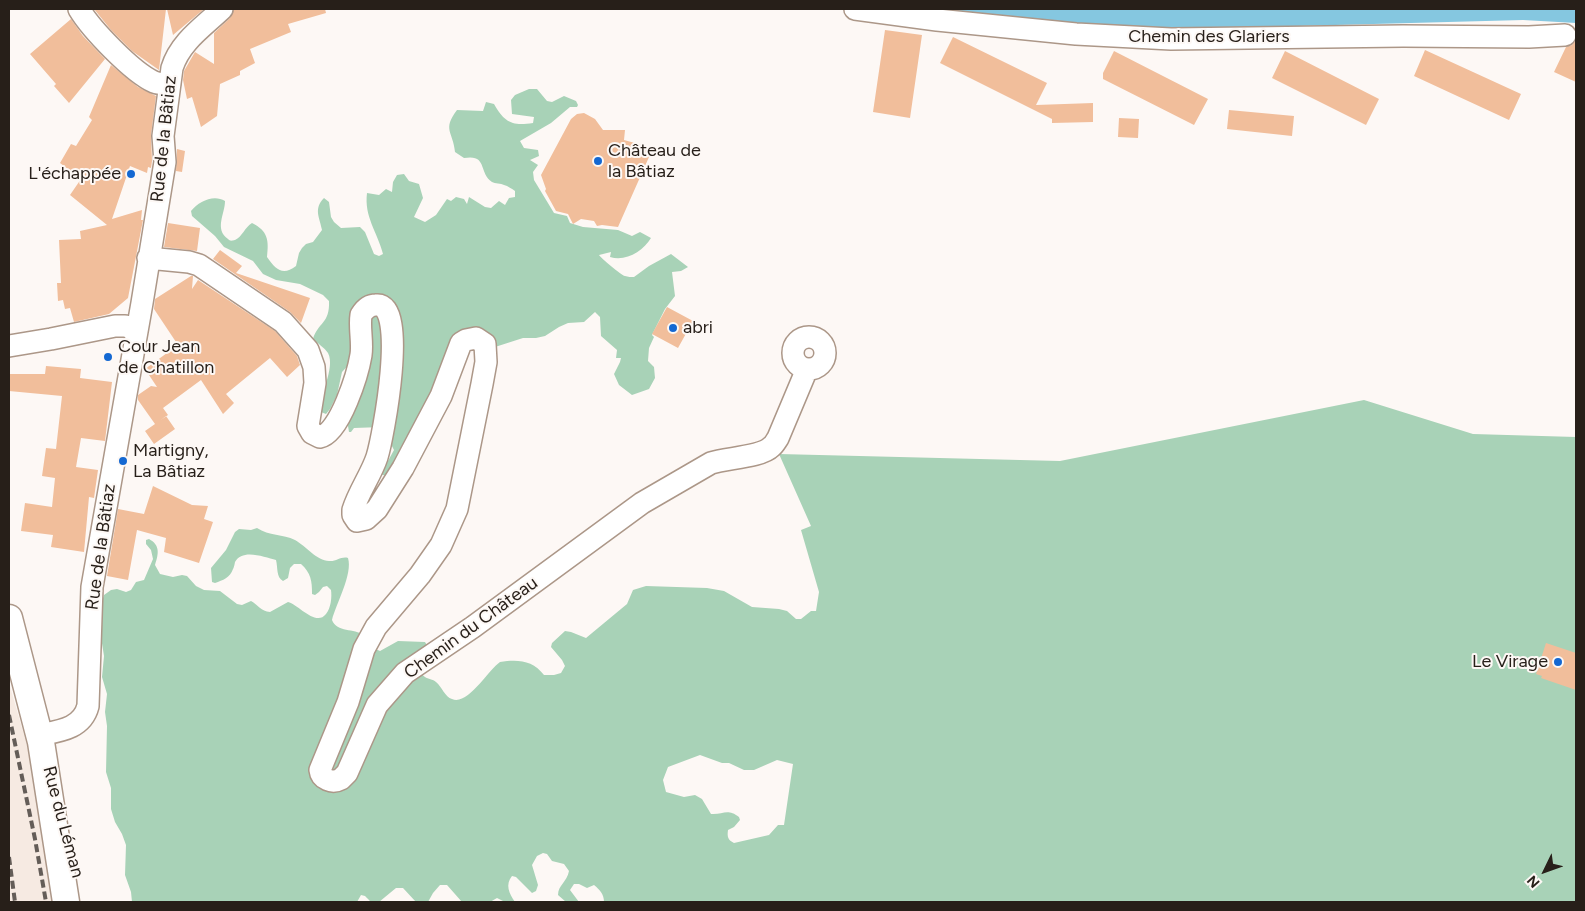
<!DOCTYPE html>
<meta charset="utf-8">
<style>
body{margin:0}
#map{position:relative;width:1585px;height:911px;overflow:hidden;background:#fdf8f5;font-family:Figtree,sans-serif}
canvas{display:block}
.frame{position:absolute;inset:0;border:10px solid #271f19;pointer-events:none}
.north{position:absolute;left:1520px;top:846px;width:50px;height:50px;-webkit-text-stroke:4px #fdf8f5;paint-order:stroke;rotate:228deg;font-size:14px;font-weight:700;line-height:20px;text-align:center;color:#271f19}
.north::after{content:'';display:block;margin:auto;width:18px;height:22px;background:#271f19;clip-path:polygon(50% 0,100% 100%,50% 72%,0 100%)}
</style>
<div id="map">
<canvas width="1585" height="911"></canvas>
<div class="frame"></div>
<div class="north">N</div>
</div>
<script>
const g = document.querySelector('canvas').getContext('2d');
g.lineJoin = 'round';
function fill(path, color) { g.fillStyle = color; g.fill(path, 'evenodd'); }
function strokePath(path, color, width, dash) { g.strokeStyle = color; g.lineWidth = width; g.lineCap = dash ? 'butt' : 'round'; g.setLineDash(dash || []); g.stroke(path); }
function label(font, color, halo, rows, align = 'center') {
  g.font = font + ' Figtree,sans-serif'; g.lineWidth = 4; g.setLineDash([]); g.textBaseline = 'middle'; g.strokeStyle = halo; g.fillStyle = color; for (const [text, x, y, turn = 0] of rows) {
    g.save(); g.translate(x, y); g.rotate((+turn || 0) * Math.PI / 180); g.textAlign = isNaN(turn) ? turn : align; if (halo) g.strokeText(text, 0, 0); g.fillText(text, 0, 0); g.restore();
  }
}
fill(new Path2D(`
 M9,683l18,62 26,157h-44z`), '#f6eae2');
fill(new Path2D(`
 M529,89h8l10,12 5,1 12,-6 12,5 2,4 -1,2h-7l-19,16 -31,18 4,7 14,2 1,6 -9,4 8,5 -5,7 1,8 20,33 13,3 3,7 13,4 35,3 14,6 8,-4 11,6c-8,13 -25,24 -41,19l1,-5 -12,3c2,3 22,20 26,21 3,1 6,1 9,1l15,-11 22,-12 17,13 -7,4 -9,1 3,24 -10,13 -13,26 2,2 -5,11 -1,13 6,6 1,11 -6,11 -17,6 -13,-10 -5,-11 6,-12 1,-4h-5l1,-8 -16,-14 -1,-19 -5,-5 -11,10 -16,1 -9,4 -14,9 -9,2h-13l-28,9 -40,-10c-10,9 -8,16 -6,28l-56,111 -11,-1 1,-5 11,-20 -12,-23 -28,1 -3,4h-2l-1,-6 8,-69 -14,15 -5,23 -7,14 -4,5 -5,-2c-3,-17 15,-43 7,-59 -3,-5 -11,-10 -15,-14 5,-17 17,-15 16,-38l-6,-6 -23,-11 -24,-4 -13,-6 -10,-13 -29,-14 -9,-11 -23,-20 -1,-5c8,-10 23,-17 34,-10 0,13 -11,28 3,38 2,2 3,2 7,1 7,-3 10,-13 17,-17 16,8 17,17 15,34 9,13 16,19 29,9l3,-13 3,-5 4,-4 7,-2 9,-12c-2,-12 -9,-21 2,-32l5,4 2,15 3,5 7,6 19,-1 5,5 9,22 5,2 4,-2c-6,-23 -19,-37 -16,-61l12,2 7,-6 6,3 1,-10 4,-7 7,-1 5,7 10,3 4,14 -9,19 11,5 11,-7 11,-16 4,2 5,-4 8,2 3,5 2,-7 16,10 6,1 8,-7 6,4 4,-7 6,-1v-6c-3,-2 -7,-5 -11,-6 -3,-2 -9,-1 -12,-3 -14,-10 -4,-28 -28,-24l-9,-6c-2,-21 -13,-22 2,-42l26,1 3,-9 8,2c11,19 18,22 39,19l1,-6 -22,-3 -1,-14 4,-5z
 M1364,400l109,34 103,3v465h-972c0,-8 -4,-12 -10,-17l-7,3 -8,-4h-5l-4,6 9,12h-13l-8,-7c0,-10 9,-13 11,-24l-5,-7 -12,-3 -5,-7 -4,-1 -6,3 -5,9 6,20 -2,6 -4,2 -16,-16 -4,-1c-7,9 -3,17 3,26h-10l-8,-4 -7,4h-28l-15,-17h-7l-7,8 -5,9h-12l-13,-14h-7l-17,14 -9,-1 -5,-5 -4,-1 -4,7h-225l-1,-10 -6,-17 1,-30 -4,-11 -7,-12 -4,-13v-21l-5,-16 1,-46 -2,-14 2,-18 -5,-17 2,-21 -4,-25v-23l4,-13 7,-5 6,-1 9,3 5,-2 5,-8 8,-2 9,-21 -2,-9 -5,-6v-4l3,-1c11,6 10,14 6,26l5,9 13,3 9,-2 5,1 9,10 8,4 16,1 17,13 5,1 9,-4c7,4 10,10 19,11l18,-10c11,3 28,25 38,12 5,-6 6,-17 5,-24l-4,-4 -4,1 -4,5 -4,3 -3,-1c0,-13 -1,-21 -11,-30h-7l-4,4 -2,10 -5,3c-7,-4 -5,-13 -7,-21 -11,-3 -34,-12 -41,2 0,0 -1,6 -2,7 -3,9 -10,11 -18,14l-3,-1 -1,-14 15,-18 9,-18 4,-3 12,1 6,-2c12,8 26,6 38,12 11,6 22,21 34,21 7,1 12,-5 19,-3 5,16 -12,46 -16,62 5,13 22,8 32,15v9l16,7 18,-10 27,1 3,5 -11,21c2,3 5,7 8,9 3,2 8,2 11,5 6,5 9,15 16,17 16,7 36,-29 48,-37 17,-3 33,-2 44,13h10l7,-2 4,-7 -3,-6 -11,-13 1,-4 13,-12 6,1 15,6 41,-34 6,-14 13,-4 61,2 17,3 28,16 27,2 8,2 9,8h5l10,-8h5l3,-19 -18,-62 10,-4 -32,-72 281,7zM700,755l22,8h7l15,7h10l23,-10 16,4 -9,61h-6l-9,10 -35,8c-6,-3 -7,-6 -6,-13l6,-3 6,-7 -1,-3c-12,-9 -16,-2 -28,-3l-9,-15 -7,-4 -11,2 -18,-5 -3,-12 5,-13z`), '#a8d2b7');
fill(new Path2D(`
 M903,9h673v14l-53,-3 -337,9 -72,-1z`), '#85c7e0');
fill(new Path2D(`
 M94,9h72l-7,61 -27,-19 -11,-11 1,-2 -1,2 -10,-10z
 M167,9h37l-31,26z
 M234,9h91l1,4 -38,11 3,8 -41,17 5,14 -15,8v4l-20,9 -3,32 -16,11 -9,-30 -5,2 -4,-19 1,-9 11,-19 19,12v-31l16,-15z
 M71,19l12,17 22,23 -36,44 -15,-17 2,-2 -26,-30z
 M885,30l37,5 -12,83 -37,-6z
 M953,37l94,46 -11,22 57,-2v19l-41,1v-4l-112,-56z
 M1576,40v42l-22,-10 12,-25 6,-2z
 M1425,50l96,44 -12,26 -95,-44z
 M1114,51l94,48 -14,26 -91,-46v-6z
 M1285,51l94,48 -13,26 -94,-47z
 M111,65l27,22 18,9 -5,39 1,26 -1,7 -3,-1 -1,6 -17,-7 -18,53 30,-9 -1,10h2l-15,78 -19,16 -35,8 -4,-14 -5,1 -2,-9 -5,1 -1,-18h4l-2,-43 22,-1 -1,-8 27,-6 -37,-30 11,-16 -21,-16 11,-19 5,2 16,-26 -3,-3z
 M1229,110l65,6 -2,20 -65,-7z
 M584,113l11,6 8,11h22l-1,10 29,8 -35,79 -16,-2 -5,1 -3,-5 -13,-2 -8,5 -5,-10 -12,-3 -11,-20 1,-2 -5,-14 30,-56 6,-5z
 M1119,118l20,1 -1,19 -20,-1z
 M177,149l8,2 -3,21 -6,-1z
 M168,223l32,5 -3,23 -33,-4z
 M220,250l22,16 -6,7 74,25 -9,25 -11,-11 -77,-53z
 M191,276h2l-1,13 6,-9 77,51 22,25 3,9 -13,12 -17,-19 -44,36 8,9 -11,11 -22,-34 -38,28 5,7 -7,5 5,-4 9,13 -21,15 -9,-13 10,-7 -17,-24v-5l13,-9 6,1 -12,-18 33,-24 -24,-36 1,-10z
 M667,307l26,14 -15,27 -26,-14z
 M46,366l35,3 -1,9 32,4 -7,59 -24,-3 -5,29 22,3 -4,28 -5,-1 -5,55 -33,-5 2,-12 -32,-4 4,-28 27,4 3,-29 -13,-2 4,-28 10,1 6,-53 -53,-5v-17h36z
 M153,486l39,19 16,1 -4,13 9,3 -14,41 -35,-11 2,-14 -29,-8 -9,50 -21,-4 11,-67 26,5z
 M1546,643l30,10v37l-35,-12 1,-2 -6,-2z`), '#f1be9b');
const minor = new Path2D(`
 M79,9c12,20 53,63 75,73 5,2 10,2 16,2
 M855,9l82,11 139,14 95,5 232,-3 126,1 36,-2
 M148,258l41,4 10,3 84,57 25,28 6,17 1,16 -7,43 4,7 8,4c20,-4 38,-64 41,-82 2,-13 -2,-27 0,-40 3,-5 8,-10 15,-10 33,-4 7,133 1,152 -6,18 -18,34 -24,53v5l4,6 9,-2 11,-10 26,-41 38,-72 20,-53 5,-3 10,-2 9,6 1,18 -4,22 -25,125 -16,36 -21,30 -44,52 -12,22 -16,53 -28,68c1,9 12,14 21,9 0,0 6,-6 6,-6l30,-68 28,-32 68,-46 169,-124 69,-40c15,-5 50,-6 60,-16 3,-2 5,-6 7,-9l29,-69
 M793 353a16 16 0 1 1 32 0a16 16 0 1 1-32 0Z
 M9,346l42,-7 64,-13h10l12,3
 M39,735c20,-4 43,-6 49,-29l4,-119 50,-284 23,-141 -2,-26 9,-68c8,-26 31,-41 50,-59`);
const major = new Path2D(`
 M9,618l32,124 25,160`);
strokePath(minor, '#ac9788', 24);
strokePath(major, '#ac9788', 29);
strokePath(minor, '#fff', 21);
strokePath(major, '#fff', 26);
strokePath(new Path2D(`
 M9,715l26,124 11,63
 M9,857l6,45`), '#645d58', 4, [8, 4]);
for (const [x, y, r, color] of [
 [598,161,5,"#1468d2"],
 [131,174,5,"#1468d2"],
 [673,328,5,"#1468d2"],
 [108,357,5,"#1468d2"],
 [123,461,5,"#1468d2"],
 [1558,662,5,"#1468d2"]
]) { const dot = new Path2D(); dot.arc(x, y, r, 0, 2 * Math.PI); g.fillStyle = color; g.fill(dot); strokePath(dot, '#fdf8f5', 2); }
label('18px', '#271f19', '#fdf8f5', [
 ["Chemin des Glariers",1209,37],
 ["Rue de la Bâtiaz",164,139,-84],
 ["Rue de la Bâtiaz",101,547,-82],
 ["Chemin du Château",471,628,-36],
 ["Rue du Léman",63,822,75]
]);
label('18px', '#271f19', '#fdf8f5', [
 ["Château de",608,151],
 ["la Bâtiaz",608,172],
 ["L'échappée",121,174,"right"],
 ["abri",683,328],
 ["Cour Jean",118,347],
 ["de Chatillon",118,368],
 ["Martigny,",133,451],
 ["La Bâtiaz",133,472],
 ["Le Virage",1548,662,"right"]
], 'left');
</script>
